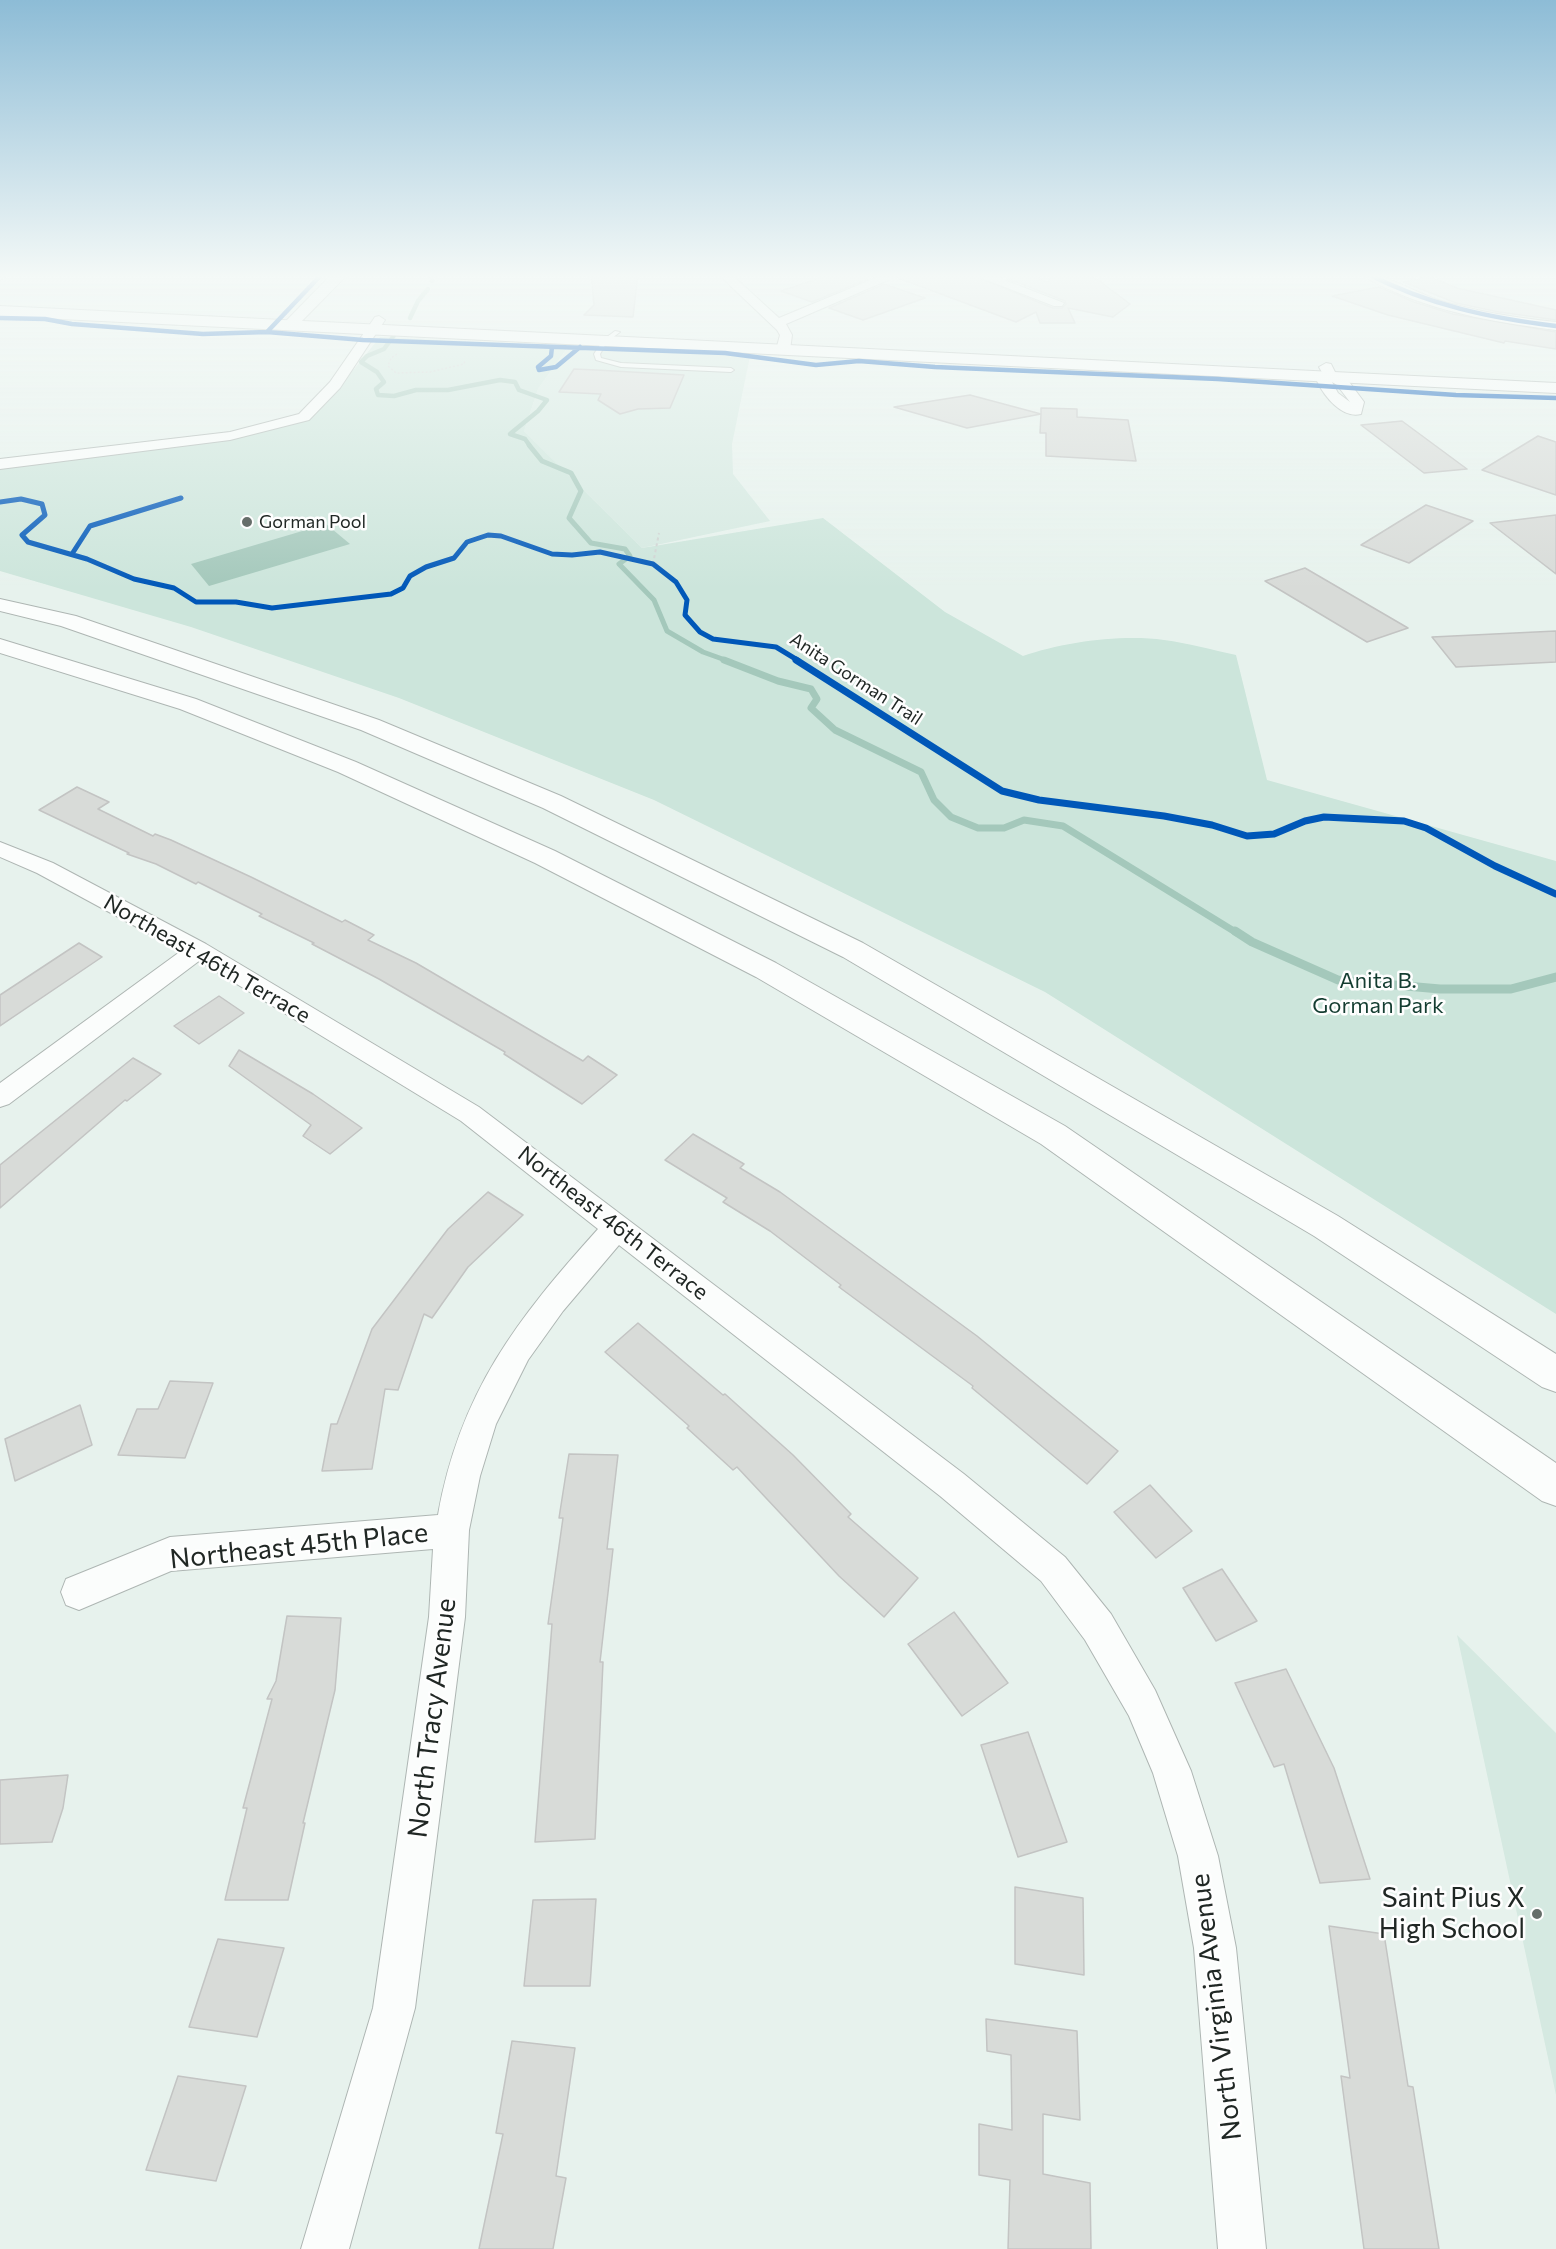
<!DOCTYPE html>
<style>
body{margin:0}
canvas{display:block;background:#e7f2ed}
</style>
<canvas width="1556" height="2249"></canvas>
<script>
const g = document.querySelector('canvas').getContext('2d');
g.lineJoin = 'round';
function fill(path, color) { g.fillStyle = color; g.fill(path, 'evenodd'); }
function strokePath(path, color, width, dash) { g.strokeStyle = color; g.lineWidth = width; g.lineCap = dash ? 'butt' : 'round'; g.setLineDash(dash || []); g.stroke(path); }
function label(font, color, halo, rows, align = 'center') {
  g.font = font + ' Commissioner,sans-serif'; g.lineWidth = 5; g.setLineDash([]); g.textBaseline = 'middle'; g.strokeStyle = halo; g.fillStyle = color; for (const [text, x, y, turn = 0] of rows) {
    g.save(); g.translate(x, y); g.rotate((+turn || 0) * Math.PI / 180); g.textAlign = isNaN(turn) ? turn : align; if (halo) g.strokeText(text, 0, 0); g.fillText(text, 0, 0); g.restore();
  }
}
fill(new Path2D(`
 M572,342l179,9 -19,93 1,30 37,47 -128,27 -118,-117 14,-42z
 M1457,1635l99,98v362z`), '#d5e9e1');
fill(new Path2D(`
 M380,337l188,10 -30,42 -14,42 118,117 181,-30 122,94 78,44c40,-14 99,-22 141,-16 24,3 48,10 72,15l31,125 289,81v453l-511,-322 -391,-192 -255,-102 -208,-71 -191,-56v-103l230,-32 74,-19 51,-49z`), '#cce5db');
fill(new Path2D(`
 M326,524l24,20 -141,42 -18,-22z`), '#a4c8bb');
strokePath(new Path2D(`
 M432,274v7
 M410,318l8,-17 10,-12
 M395,334l-11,15 -17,7 -6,6 16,10 7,10 -8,7 2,6 16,1 22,-6h32l52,-10 15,2 4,8 28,10 -9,11 -28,23 15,5 5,7`), '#a4c8bb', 4.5);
strokePath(new Path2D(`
 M529,445l13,16 29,12 10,18 -12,27 22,25 34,6 5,7 -11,8 35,36 13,31 36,21 25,9`), '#a4c8bb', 5);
strokePath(new Path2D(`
 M724,660l54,21 33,8 6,10 -6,9 24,22 86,42 13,28 17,17 27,11h26l20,-8 39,6 174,107`), '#a4c8bb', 7);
strokePath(new Path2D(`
 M1235,931l17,11 86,38 102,9h71l45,-12`), '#a4c8bb', 9);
const building = new Path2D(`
 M591,274h47l-5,43 -49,-2 10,-10z
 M832,274h23l13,5 -56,23 -31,-11z
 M904,274h65l84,34h9l4,-4 -1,-3 -69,-27h31l21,8 6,-8h4l39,5 33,25 -17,13 -45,-9 7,15h-35l-4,-11 -20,10 -118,-44z
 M1430,277l27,11 99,22v10l-57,-8 -43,-9 -53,-21z
 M884,284l41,14 -62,22 -34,-12z
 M1379,287l35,15 39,12 103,18v17l-51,-8 -1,2 -116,-28 -56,-19z
 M574,369l22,1 88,5 -14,33 -32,1 -18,5 -22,-14 3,-6 -42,-2z
 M970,395l71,19v-6l36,1v8l51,3 8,41 -90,-5v-23h-6l1,-19 -74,14 -73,-21z
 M1402,421l65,48 -43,4 -63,-48z
 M1538,436l18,6v53l-74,-25z
 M1426,505l47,16 -64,42 -48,-18z
 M1556,515v59l-66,-51z
 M1305,568l103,60 -41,14 -102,-61z
 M1556,631v31l-100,5 -24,-30z
 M77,787l32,15 -11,7 55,27 2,-2 16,6 80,37 91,45 3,-2 29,15 -6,5 48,23 167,98 5,-5 29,19 -35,29 -78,-50 1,-2 -126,-73 -67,-35 2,-1 -55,-27 3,-2 -64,-32 -2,2 -40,-20 -29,-10 2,-1 -90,-43z
 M79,943l23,14 -102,69v-31z
 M219,996l25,17 -45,31 -25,-18z
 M239,1050l74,44 49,34 -32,26 -27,-18 8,-11 -82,-59z
 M133,1058l28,16 -34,27 -2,-1 -125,108v-43z
 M693,1134l51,30 -4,4 40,24 197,144 141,115 -31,33 -115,-96 1,-2 -134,-99 2,-2 -71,-54 -47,-29 4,-4 -62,-38z
 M488,1192l35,23 -55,52 -36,51 -8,-4 -26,76 -13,-1 -13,80 -50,2 9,-47h6l35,-95 76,-100z
 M638,1323l85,72 2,-1 68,61 58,59 -3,3 70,61 -34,39 -45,-41 -102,-109 -4,3 -46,-42 2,-2 -84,-74z
 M170,1381l43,2 -28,75 -67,-3 19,-46h21z
 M80,1405l12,40 -77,36 -10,-42z
 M569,1454l49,1 -11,94h6l-13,113h3l-8,177 -60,3 17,-218h-4l15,-106h-4z
 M1150,1485l42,46 -36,27 -42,-46z
 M1222,1569l35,52 -41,20 -33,-53z
 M954,1612l54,71 -46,33 -54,-72z
 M287,1616l54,2 -6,72 -32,133h2l-17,77h-63l22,-92h-4l29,-109h-5l9,-18z
 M1286,1669l48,99 36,111 -50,4 -36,-119 -10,3 -39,-84z
 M1028,1732l39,110 -49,15 -37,-112z
 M68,1775l-5,33 -11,34 -52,2v-64z
 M1015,1887l68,11 1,77 -69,-11z
 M596,1899l-6,87h-66l9,-86z
 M1329,1926l55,8 24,152 5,1 26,162h-75l-23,-173 9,2z
 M218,1939l66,9 -27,89 -68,-10z
 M986,2019l91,12 3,89 -37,-6v60l47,9 1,66h-83l2,-69 -31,-5v-51l33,6 -1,-75 -24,-4z
 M512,2041l63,7 -19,128 10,2 -13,71h-74l24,-115 -7,-1z
 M178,2076l68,10 -30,95 -70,-11z`);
fill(building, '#d8dbd8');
strokePath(building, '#c3c4c3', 1.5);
const service = new Path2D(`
 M615,331l5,1 -13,10 -7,12 1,4 20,5 110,5 3,2 -3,2 -110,-5 -25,-7 -2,-6 9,-14z`);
const minor = new Path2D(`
 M0,274h8l-8,6z
 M718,274h13l48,44 106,-44h17l-116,50 6,11 -2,15 -7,4 -7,-4 4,-15 -3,-5z
 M971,274h18l75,29 -2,3h-8z
 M1362,274c27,0 53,19 79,27 38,11 76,17 115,21v8c-55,-7 -110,-16 -161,-38 -11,-5 -24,-10 -33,-18z
 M379,316l6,4 -45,68 -31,32 -79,20 -230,29v-10l230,-27 69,-18 31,-32 45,-65z
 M1326,363l5,1 5,10 11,5 17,23 -3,12c-19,5 -37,-18 -44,-33l7,-5 -5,-9zM1332,382l5,3 13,17 -12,-9z
 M0,842l53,21 153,81 273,163 485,367 101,83 46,57 44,76 36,81 27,85 18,92 30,301h-48l-24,-301 -16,-92 -25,-83 -24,-57 -44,-76 -44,-59 -101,-85 -321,-251 -56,66 -35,49 -32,64 -16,52 -11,54 -4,87 -50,391 -66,241h-48l72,-241 56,-391 4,-68 -262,22 -92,39 -13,-5 -5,-13 5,-13 104,-42 268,-22c22,-123 79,-196 160,-286l-137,-108 -262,-160 -190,143 -9,3v-24l181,-132 -144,-78 -37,-16z`);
const tertiary = new Path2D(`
 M332,274h16l-53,54h-10l-3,-3 3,-3z`);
const primary = new Path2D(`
 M0,306l1556,77v10l-1556,-77z`);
const motorway = new Path2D(`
 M0,599l76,17 303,104 182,76 302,147 475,273 218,138v38l-14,-5 -228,-151 -471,-279 -300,-149 -182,-78 -300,-104 -61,-15z
 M0,639l196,60 160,63 199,89 221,112 289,163 491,337v43l-14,-5 -501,-357 -285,-167 -221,-114 -197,-91 -158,-63 -180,-56z`);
strokePath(service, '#aeb6b3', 2);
strokePath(minor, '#aeb6b3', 2);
strokePath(tertiary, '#aeb6b3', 2);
strokePath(primary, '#aeb6b3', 2);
strokePath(motorway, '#aeb6b3', 2);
strokePath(new Path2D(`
 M397,354l-6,4 -3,8 8,7 34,-1 34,-8 1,-4`), '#d0d3d2', 1.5, [2, 2]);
strokePath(new Path2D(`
 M653,564l6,-31`), '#d0d3d2', 2, [3, 3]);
fill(service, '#fbfdfc');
fill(minor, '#fbfdfc');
fill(tertiary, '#fbfdfc');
fill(primary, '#fbfdfc');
fill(motorway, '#fbfdfc');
strokePath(new Path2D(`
 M1368,274c60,31 122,44 188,52
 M0,318l45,1 27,5 131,10 64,-2 96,8 362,13 91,12 43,-4 76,6 283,12 238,16 100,3
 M267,332l55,-58
 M552,347l-1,9 -13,11 1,3 17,-3 24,-20`), '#0057b8', 4.5);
strokePath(new Path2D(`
 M0,502l21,-3 21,5 3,11 -23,20 6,7 59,17 47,20 40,9 22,14h40l36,6 119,-14 12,-6 7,-12 16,-9 28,-9 13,-16 21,-7 13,1 51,18 20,1 28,-3 53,12 23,18 11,18 -2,15 15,17 13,7 63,8 23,14
 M72,554l18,-28 91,-28`), '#0057b8', 5);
strokePath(new Path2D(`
 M796,660l206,131 37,9 125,16 48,9 35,11 27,-2 31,-13 19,-4 80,4 22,7 69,38 61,28`), '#0057b8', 7);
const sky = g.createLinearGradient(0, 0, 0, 589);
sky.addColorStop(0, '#8dbcd6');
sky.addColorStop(0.47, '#f4f9f7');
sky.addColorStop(1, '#f4f9f700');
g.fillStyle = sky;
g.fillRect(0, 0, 1556, 589);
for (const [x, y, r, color] of [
 [247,522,6,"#666e6a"],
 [1537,1914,6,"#666e6a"]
]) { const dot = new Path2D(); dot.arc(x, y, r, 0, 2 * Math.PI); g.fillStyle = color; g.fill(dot); strokePath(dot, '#fefefe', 2); }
label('18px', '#202724', '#fefefe', [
 ["Gorman Pool",259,522]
], 'left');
label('18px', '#202724', '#fefefe', [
 ["Anita Gorman Trail",856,679,33]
]);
label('22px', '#202724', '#fefefe', [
 ["Northeast 46th Terrace",207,959,30],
 ["Northeast 46th Terrace",613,1223,38]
]);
label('22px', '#143d31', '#fefefe', [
 ["Anita B.",1378,981],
 ["Gorman Park",1378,1006]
]);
label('27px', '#202724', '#fefefe', [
 ["Northeast 45th Place",299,1546,-6],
 ["North Tracy Avenue",432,1718,-83],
 ["North Virginia Avenue",1216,2007,-97]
]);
label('27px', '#202724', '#fefefe', [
 ["Saint Pius X",1525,1898],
 ["High School",1525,1929]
], 'right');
</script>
